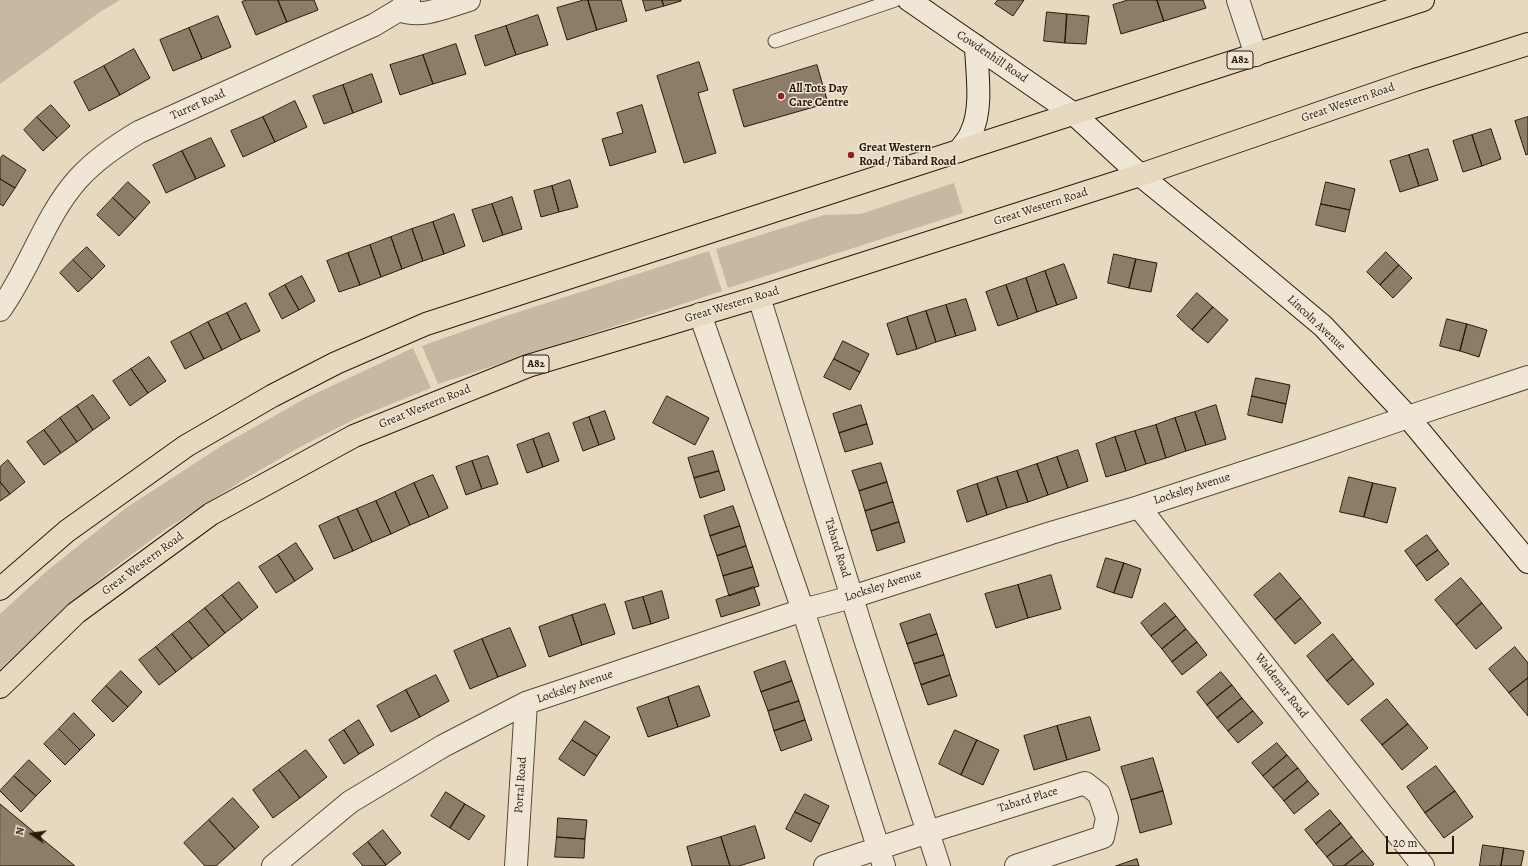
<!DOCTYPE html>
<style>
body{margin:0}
#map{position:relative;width:1528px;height:866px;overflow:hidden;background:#e6d9c0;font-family:Alegreya,serif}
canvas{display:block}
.north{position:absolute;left:12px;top:814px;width:40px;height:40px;-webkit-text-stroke:3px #efe6d6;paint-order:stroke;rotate:283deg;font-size:11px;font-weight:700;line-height:16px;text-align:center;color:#2a1908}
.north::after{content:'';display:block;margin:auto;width:14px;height:18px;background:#2a1908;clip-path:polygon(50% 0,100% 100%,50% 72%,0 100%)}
.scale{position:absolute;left:1386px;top:836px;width:68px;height:18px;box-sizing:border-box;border:2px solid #2a1908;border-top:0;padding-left:5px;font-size:12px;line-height:14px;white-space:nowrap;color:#2a1908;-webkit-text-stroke:3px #efe6d6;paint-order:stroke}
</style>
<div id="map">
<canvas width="1528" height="866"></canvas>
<div class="north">N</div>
<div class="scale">20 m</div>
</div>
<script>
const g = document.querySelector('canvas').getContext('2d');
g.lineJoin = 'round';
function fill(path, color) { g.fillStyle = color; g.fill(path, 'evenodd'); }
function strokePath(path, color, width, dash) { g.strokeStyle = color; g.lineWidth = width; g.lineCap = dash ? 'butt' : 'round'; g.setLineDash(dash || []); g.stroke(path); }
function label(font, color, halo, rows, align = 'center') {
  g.font = font + ' Alegreya,serif'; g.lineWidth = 3; g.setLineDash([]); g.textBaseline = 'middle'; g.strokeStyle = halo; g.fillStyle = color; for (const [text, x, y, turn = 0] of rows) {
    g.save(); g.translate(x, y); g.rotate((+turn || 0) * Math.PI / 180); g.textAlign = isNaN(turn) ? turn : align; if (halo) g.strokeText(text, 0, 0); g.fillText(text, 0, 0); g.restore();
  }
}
fill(new Path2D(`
 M0,0h120l-20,12 -100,72z
 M954,183l9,30 -235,75 -12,-39 108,-34 37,-1z
 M709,251l13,40 -284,93 -16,-38 84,-30z
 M413,348l18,40 -72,29 -59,30 -52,30 -82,52 -55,41 -42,35 -69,64v-55l48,-44 78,-62 97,-63 83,-47z`), '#c6b8a1');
const building = new Path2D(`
 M247,0h31l9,22 -31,13 -14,-33z
 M278,0h36l4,10 -31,12z
 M584,0h4l9,30 -30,10 -10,-32z
 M588,0h33l6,21 -30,9z
 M643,0h19l2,6 -18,5z
 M662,0h19v1l-17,5z
 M998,0h26l-11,16 -18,-12z
 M1128,0h29l7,21 -43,13 -8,-29z
 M1157,0h46l3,8 -42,13z
 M1047,12l20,2 -2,29 -21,-2z
 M1067,14l22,2 -3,28 -21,-1z
 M538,15l10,30 -32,10 -10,-29z
 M218,16l13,31 -29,12 -13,-31z
 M506,26l10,29 -31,11 -10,-30z
 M189,28l13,31 -29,12 -13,-31z
 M456,44l10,30 -33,10 -10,-29z
 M134,49l16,29 -30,17 -16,-29z
 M423,55l10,29 -33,11 -10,-30z
 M699,62l9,28 -10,3 18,60 -32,10 -27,-87z
 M817,65l11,38 -84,24 -11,-37z
 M104,66l16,29 -31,16 -15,-29z
 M372,74l10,28 -29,11 -10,-28z
 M343,85l10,28 -29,11 -11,-28z
 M295,101l12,26 -32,15 -12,-25z
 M51,105l19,21 -13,12 -20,-21z
 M642,105l14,47 -46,14 -8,-27 21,-6 -6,-20z
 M37,117l20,21 -14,13 -19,-21z
 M263,117l12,25 -32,15 -12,-26z
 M1528,117v37l-2,1 -11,-34z
 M1491,129l10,30 -19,7 -10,-31z
 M1472,135l10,31 -19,6 -10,-31z
 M211,138l14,28 -29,13 -14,-28z
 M1428,149l10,31 -19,6 -10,-31z
 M182,151l14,28 -30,14 -13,-28z
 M3,155l23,15 -11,18 -15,-9v-20z
 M1409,155l10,31 -19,6 -10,-31z
 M0,179l15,9 -12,18 -3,-2z
 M570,180l8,27 -19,5 -7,-26z
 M128,182l22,20 -15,17 -22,-21z
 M1326,182l29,7 -5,21 -29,-6z
 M552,186l7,26 -18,5 -7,-26z
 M512,197l10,32 -19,6 -11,-31z
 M113,198l22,21 -16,17 -22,-21z
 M492,204l11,31 -20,7 -11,-32z
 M1321,204l29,6 -5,22 -29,-7z
 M454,214l11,32 -21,8 -11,-32z
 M433,222l11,32 -21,7 -11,-32z
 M412,229l11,32 -21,8 -11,-32z
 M391,237l11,32 -21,8 -11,-32z
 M370,245l11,32 -21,8 -12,-32z
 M87,247l18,19 -13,13 -19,-19z
 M1386,252l13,13 -19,20 -13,-13z
 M348,253l12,32 -21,7 -12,-31z
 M1114,254l22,5 -7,29 -21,-5z
 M1136,259l21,4 -6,29 -22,-4z
 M73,260l19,19 -14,13 -18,-19z
 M1064,264l13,34 -20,7 -12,-34z
 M1399,265l13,13 -19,20 -13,-13z
 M1045,271l12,34 -20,7 -11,-34z
 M302,276l13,25 -16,9 -14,-25z
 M1026,278l11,34 -19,7 -12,-34z
 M285,285l14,25 -17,9 -13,-25z
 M1006,285l12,34 -20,7 -12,-34z
 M1197,293l16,14 -21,23 -15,-14z
 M966,299l10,31 -20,6 -10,-31z
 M246,303l14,28 -19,9 -14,-27z
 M946,305l10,31 -20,6 -10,-31z
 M1213,307l15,13 -20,23 -16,-13z
 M926,311l10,31 -19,7 -10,-32z
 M227,313l14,27 -19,10 -14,-28z
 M907,317l10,32 -20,6 -10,-31z
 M1447,319l20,5 -7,27 -20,-5z
 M208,322l14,28 -18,9 -14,-27z
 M1467,324l20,6 -8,27 -19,-6z
 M190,332l14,27 -19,10 -14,-27z
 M843,341l26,13 -9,18 -26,-13z
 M149,357l17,24 -18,12 -17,-24z
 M834,359l26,13 -10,18 -26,-13z
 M131,369l17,24 -18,13 -17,-25z
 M1256,378l34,7 -4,19 -34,-8z
 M93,395l17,23 -17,12 -16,-24z
 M667,396l42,22 -14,27 -42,-22z
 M1252,396l34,8 -4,19 -34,-8z
 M861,405l6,19 -28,9 -6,-19z
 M1216,405l10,34 -20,6 -11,-33z
 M77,406l16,24 -16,12 -17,-24z
 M605,411l10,28 -16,6 -10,-28z
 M1195,412l11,33 -20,6 -11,-33z
 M589,417l10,28 -16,6 -10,-28z
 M60,418l17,24 -16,11 -17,-23z
 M1175,418l11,33 -20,7 -10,-33z
 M867,424l6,20 -28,8 -6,-19z
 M1156,425l10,33 -20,6 -11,-33z
 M44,430l17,23 -17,12 -17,-23z
 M1135,431l11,33 -20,7 -11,-34z
 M549,433l10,28 -16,6 -10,-28z
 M1115,437l11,34 -20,6 -10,-33z
 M533,439l10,28 -16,6 -10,-28z
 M1078,450l10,31 -20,7 -11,-31z
 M713,451l6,20 -25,7 -6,-20z
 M488,456l10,28 -16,5 -10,-28z
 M1057,457l11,31 -20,7 -11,-31z
 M8,460l17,22 -15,12 -10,-12v-15z
 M472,461l10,28 -16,6 -10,-28z
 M881,463l6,19 -28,9 -7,-20z
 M1037,464l11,31 -20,7 -11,-31z
 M719,471l6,19 -25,8 -6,-20z
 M1017,471l11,31 -21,6 -10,-31z
 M433,475l15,33 -19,9 -15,-34z
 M997,477l10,31 -20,7 -10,-31z
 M1349,477l24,6 -9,34 -24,-5z
 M0,482l10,12 -10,7z
 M887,482l6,20 -28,9 -6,-20z
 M414,483l15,34 -19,8 -15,-33z
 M1373,483l23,5 -9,35 -23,-6z
 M977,484l10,31 -20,7 -10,-31z
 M395,492l15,33 -19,9 -15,-33z
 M376,501l15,33 -19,8 -15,-33z
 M893,502l6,20 -28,9 -6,-20z
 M733,506l7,20 -30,10 -6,-20z
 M357,509l15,33 -19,9 -15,-34z
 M338,517l15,34 -19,8 -15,-33z
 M899,522l6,20 -28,9 -6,-20z
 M740,526l6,20 -29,10 -7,-20z
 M1427,535l11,15 -22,16 -11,-15z
 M296,543l17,26 -18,12 -17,-26z
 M746,546l7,21 -30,9 -6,-20z
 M1438,550l11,14 -22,17 -11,-15z
 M278,555l17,26 -19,12 -17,-26z
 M1106,558l18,5 -10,30 -17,-6z
 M1124,563l17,6 -9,29 -18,-5z
 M753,567l6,19 -30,10 -6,-20z
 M1280,573l21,25 -26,22 -21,-25z
 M1051,575l10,34 -33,9 -10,-33z
 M1461,578l21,25 -26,22 -21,-25z
 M239,582l19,25 -16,13 -20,-25z
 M1018,585l10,33 -32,10 -11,-34z
 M754,587l6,18 -39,12 -5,-17z
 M662,591l7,27 -18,6 -8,-27z
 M222,595l20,25 -17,13 -20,-25z
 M643,597l8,27 -18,5 -8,-27z
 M1301,598l20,25 -26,21 -20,-24z
 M1165,603l11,13 -25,20 -10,-13z
 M1482,603l20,25 -26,21 -20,-24z
 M605,604l10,30 -33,11 -10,-30z
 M205,608l20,25 -16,13 -20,-25z
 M930,614l7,20 -30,10 -7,-20z
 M572,615l10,30 -33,12 -10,-30z
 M1176,616l10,13 -24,20 -11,-13z
 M189,621l20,25 -17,13 -20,-25z
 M510,628l16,38 -28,11 -16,-38z
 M1186,629l11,13 -25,20 -10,-13z
 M172,634l20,25 -16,13 -20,-25z
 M937,634l7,21 -30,9 -7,-20z
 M1333,634l20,25 -26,22 -20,-25z
 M482,639l16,38 -28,12 -16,-38z
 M1197,642l10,13 -25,20 -10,-13z
 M156,647l20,25 -17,13 -20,-25z
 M1515,647l13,16v15l-19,15 -20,-24z
 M944,655l6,20 -29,10 -7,-21z
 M1353,659l21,25 -26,21 -21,-24z
 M785,661l7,20 -31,11 -7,-20z
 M121,671l21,21 -14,15 -22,-21z
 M1221,672l11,13 -25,20 -10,-13z
 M436,675l13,26 -29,16 -14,-27z
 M950,675l7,21 -29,9 -7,-20z
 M1528,678v38l-19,-23z
 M792,681l7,20 -31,10 -7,-19z
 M1232,685l10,13 -25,20 -10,-13z
 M106,686l22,21 -15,15 -21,-21z
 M699,686l11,30 -32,11 -10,-30z
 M406,690l14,27 -29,15 -14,-26z
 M668,697l10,30 -30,10 -11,-29z
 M1242,698l11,13 -25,20 -11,-13z
 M1387,699l21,25 -26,21 -21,-25z
 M799,701l6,19 -31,11 -6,-20z
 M1253,711l10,12 -25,20 -10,-12z
 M74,713l21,22 -15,15 -21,-21z
 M1090,717l10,33 -33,10 -10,-34z
 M359,720l15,25 -15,9 -15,-24z
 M805,720l7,20 -31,11 -7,-20z
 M585,721l25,16 -13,19 -25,-16z
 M1408,724l20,24 -26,22 -20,-25z
 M1057,726l10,34 -33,10 -10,-34z
 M59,729l21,21 -15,15 -21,-21z
 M344,730l15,24 -15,10 -15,-24z
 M955,730l22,10 -16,35 -22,-11z
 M572,740l25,16 -13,20 -25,-17z
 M977,740l22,10 -16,35 -22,-10z
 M1277,743l10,12 -24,21 -11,-13z
 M306,750l21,27 -27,21 -21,-28z
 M1287,755l11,13 -25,20 -10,-12z
 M1153,758l10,33 -32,9 -10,-33z
 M29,760l22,21 -15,15 -22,-20z
 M1436,766l19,25 -30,22 -18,-26z
 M1298,768l10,13 -24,20 -11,-13z
 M279,770l21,28 -27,20 -20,-28z
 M14,776l22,20 -15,16 -21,-21z
 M1308,781l11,13 -25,20 -10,-13z
 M1163,791l9,33 -32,9 -9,-33z
 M1455,791l18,26 -29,21 -19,-25z
 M446,792l19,12 -15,24 -19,-12z
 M805,794l24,12 -9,18 -25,-12z
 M233,798l26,29 -24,22 -26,-29z
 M0,804l75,62h-75z
 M465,804l20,12 -16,24 -19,-12z
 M1330,810l11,13 -25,21 -11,-14z
 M795,812l25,12 -9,18 -25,-13z
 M558,818l29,2 -2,19 -28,-2z
 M209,820l26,29 -19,17h-11l-21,-23z
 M1341,823l11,14 -25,20 -11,-13z
 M755,826l10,32 -26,8h-9l-9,-29z
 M383,830l18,23 -15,12 -18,-23z
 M557,837l28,2 -1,19 -29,-1z
 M721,837l9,29h-38l-5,-19z
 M1352,837l11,14 -19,15h-10l-7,-9z
 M368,842l18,23 -2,1h-21l-10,-12z
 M1483,845l21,3 -3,18h-21z
 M1504,848l20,3 -3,15h-20z
 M1363,851l11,13 -2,2h-28z
 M1137,859l2,7h-23z`);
fill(building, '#8c7d68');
strokePath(building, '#2a1908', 1);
const lane = new Path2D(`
 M775,41l120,-41`);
const street = new Path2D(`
 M1238,0l18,55
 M399,10c23,9 47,-3 70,-10
 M759,297l104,336 76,233
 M0,310c30,-41 44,-93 78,-131 18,-20 39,-34 61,-47l235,-107 25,-15 10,-10
 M700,314l103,296 81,256
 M1139,507l284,359
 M273,866l77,-64 93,-56 83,-43 277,-93 49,-13 199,-64 88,-26 167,-55 102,-35 120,-40
 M516,866l10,-163
 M825,866l103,-34 157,-49 14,11 8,24 -4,19 -87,29`);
const secondary = new Path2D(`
 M909,0l165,114 66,61 85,69 98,82 85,91 120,145
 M959,151c4,-6 10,-12 12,-18 12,-24 6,-60 5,-87`);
const primary = new Path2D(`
 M0,589l67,-58 119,-85 86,-50 64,-33 90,-39 997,-324
 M0,687l76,-74 135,-99 143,-78 174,-70 231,-69 381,-122 275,-95 113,-36`);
strokePath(lane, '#594936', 15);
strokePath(street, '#594936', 24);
strokePath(secondary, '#2a1908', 24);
strokePath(primary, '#2a1908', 24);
strokePath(lane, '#efe6d6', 13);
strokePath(street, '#efe6d6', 22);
strokePath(secondary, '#efe6d6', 22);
strokePath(primary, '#e6d9c0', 22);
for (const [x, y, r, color] of [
 [781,96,4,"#8f2418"],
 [851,155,4,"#8f2418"]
]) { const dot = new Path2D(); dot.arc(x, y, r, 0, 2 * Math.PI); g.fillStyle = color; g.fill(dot); strokePath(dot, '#efe6d6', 1.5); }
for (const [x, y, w] of [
 [1240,60,26],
 [536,364,26]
]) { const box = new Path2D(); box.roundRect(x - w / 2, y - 9, w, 18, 3); g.fillStyle = '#efe6d6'; g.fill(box); strokePath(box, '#2a1908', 1); }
label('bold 11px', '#2a1908', null, [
 ["A82",1240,60],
 ["A82",536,364]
]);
label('12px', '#2a1908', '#efe6d6', [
 ["Cowdenhill Road",992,57,34],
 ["Great Western Road",1348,103,-19],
 ["Turret Road",198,105,-24],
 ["Great Western Road",1041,207,-18],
 ["Great Western Road",732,305,-17],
 ["Lincoln Avenue",1316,323,43],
 ["Great Western Road",425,407,-22],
 ["Locksley Avenue",1192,489,-18],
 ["Tabard Road",837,548,73],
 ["Great Western Road",143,564,-36],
 ["Locksley Avenue",883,586,-18],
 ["Waldemar Road",1281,686,52],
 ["Locksley Avenue",575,687,-19],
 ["Portal Road",521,785,-86],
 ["Tabard Place",1028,800,-17]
]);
label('bold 12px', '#2a1908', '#efe6d6', [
 ["All Tots Day",789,89],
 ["Care Centre",789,103],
 ["Great Western",859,148],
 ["Road / Tabard Road",859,162]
], 'left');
</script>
